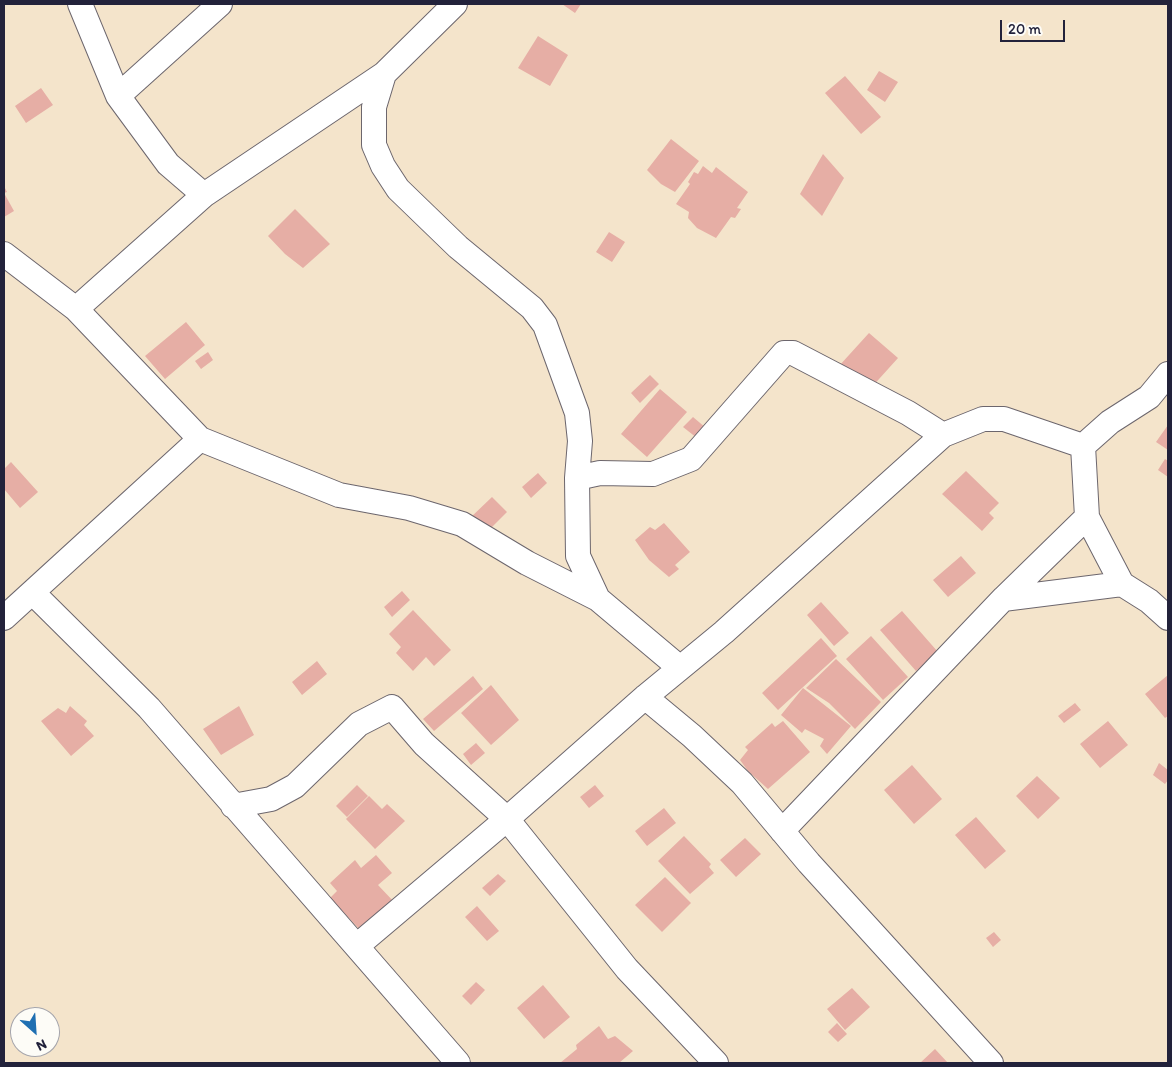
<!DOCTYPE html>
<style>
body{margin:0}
#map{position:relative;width:1172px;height:1067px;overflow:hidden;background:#f4e4cb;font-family:Itim,sans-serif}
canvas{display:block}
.frame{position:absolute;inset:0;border:5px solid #22223b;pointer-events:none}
.north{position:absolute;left:10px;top:1007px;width:50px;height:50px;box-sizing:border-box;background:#fdfcf7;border:1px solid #a5a5ac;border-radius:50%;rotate:154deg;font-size:14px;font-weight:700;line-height:20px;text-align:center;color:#22223b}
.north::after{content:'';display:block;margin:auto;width:18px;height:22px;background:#1f6fb2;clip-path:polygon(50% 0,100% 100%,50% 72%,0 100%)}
.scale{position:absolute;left:1000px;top:20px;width:65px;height:22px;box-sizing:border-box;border:2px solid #22223b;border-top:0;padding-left:6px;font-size:15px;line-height:18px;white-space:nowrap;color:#22223b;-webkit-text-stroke:4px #fdfcf7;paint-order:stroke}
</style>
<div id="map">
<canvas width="1172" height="1067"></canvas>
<div class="frame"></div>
<div class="north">N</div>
<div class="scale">20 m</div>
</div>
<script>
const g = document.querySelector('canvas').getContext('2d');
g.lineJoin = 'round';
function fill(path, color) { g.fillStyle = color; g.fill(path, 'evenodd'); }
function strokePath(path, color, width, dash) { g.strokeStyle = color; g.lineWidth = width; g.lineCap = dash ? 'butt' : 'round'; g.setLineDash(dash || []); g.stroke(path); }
fill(new Path2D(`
 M562,4h19l-6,9z
 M538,36l30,19 -18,31 -32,-18z
 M879,71l19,11 -13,20 -18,-12z
 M845,76l36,41 -20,17 -36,-41z
 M41,88l12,17 -27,18 -11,-17z
 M671,139l28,22 -24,31 -14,-8 -14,-14z
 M823,154l21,24 -22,38 -22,-22z
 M703,166l9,7 4,-6 32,25 -11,16 4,1 -6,9 -4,-1 -15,21 -19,-10 -9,-10 1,-6 -13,-8 14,-20 -2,-2 6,-10 4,2z
 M4,186l3,6 -3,1 10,18 -10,6z
 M295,209l35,35 -27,24 -18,-14 -17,-18z
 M609,232l16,10 -13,20 -16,-10z
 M186,322l19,23 -40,34 -20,-23z
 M869,333l29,25 -28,31 -41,-12z
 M208,352l5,8 -12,9 -6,-8z
 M650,375l9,9 -19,19 -9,-10z
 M660,389l27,23 -40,45 -26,-23z
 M693,417l13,11 -9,10 -14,-11z
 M1168,425v25l-12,-8z
 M1165,459l3,2v16l-10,-7z
 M11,462l27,30 -18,16 -16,-19v-20z
 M966,471l33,32 -10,10 5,5 -12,13 -40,-37z
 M538,473l9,10 -16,15 -9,-11z
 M492,497l15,15 -22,22 -16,-15z
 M664,523l26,29 -15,13 4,4 -10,8 -20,-17 -14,-20 15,-13 5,3z
 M961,556l15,17 -28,24 -15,-17z
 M402,591l8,9 -18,17 -8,-10z
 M821,602l28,31 -15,13 -27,-31z
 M413,610l38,40 -17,16 -8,-9 -13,14 -17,-18 5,-6 -12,-13z
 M902,611l36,41 -22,19 -36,-41z
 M871,636l37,41 -25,23 -37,-41z
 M821,638l16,18 -59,54 -16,-17z
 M836,659l45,43 -26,27 -26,-26 -23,-15z
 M317,661l10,13 -25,21 -10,-13z
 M1168,675v41l-3,2 -20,-24z
 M473,676l10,13 -49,42 -11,-12z
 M491,685l28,35 -28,25 -30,-32z
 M803,688l48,38 -24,28 -7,-8 4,-7 -19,-10 -3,4 -21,-18z
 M1075,703l6,7 -17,13 -6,-7z
 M70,706l17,15 -3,4 10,11 -23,20 -30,-35 17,-13 8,5z
 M239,706l15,29 -33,20 -18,-26z
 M783,721l27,31 -42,37 -20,-18 -8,-11 8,-10 -3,-3 27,-24 3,4z
 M1108,721l20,24 -28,23 -20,-24z
 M476,743l9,10 -14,12 -8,-11z
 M1159,763l9,7v10l-3,4 -12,-9z
 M912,765l30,34 -28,25 -30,-34z
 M1037,776l23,22 -22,21 -22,-23z
 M357,785l11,11 -21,21 -11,-11z
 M595,785l9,11 -15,12 -9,-11z
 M369,796l13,13 5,-5 18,17 -30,28 -29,-30z
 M664,808l12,15 -29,23 -12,-15z
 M976,817l30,34 -21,18 -30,-34z
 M684,836l27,28 -2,3 5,6 -24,21 -32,-33z
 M745,838l16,16 -25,23 -16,-17z
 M376,855l16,18 -14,12 17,18 -32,30 -30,-32 -16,2 10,-8 3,3 7,-7 -7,-8 25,-23 6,8z
 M498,874l8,7 -16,15 -8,-8z
 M665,877l26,26 -29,29 -27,-27z
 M477,906l22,25 -12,10 -22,-24z
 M994,932l7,8 -8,7 -7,-9z
 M476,982l9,8 -14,15 -9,-9z
 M543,985l27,32 -26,22 -27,-31z
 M852,988l18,19 -25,23 -18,-21z
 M837,1023l10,11 -9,8 -10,-10z
 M599,1026l9,13 7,-3 18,15 -14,12h-59l17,-14 -1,-4z
 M935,1049l13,14h-28z`), '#e6aea5');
const street = new Path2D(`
 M80,4l38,92 50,68 36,31
 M455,4l-71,70 -10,33v38l9,21 15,23 60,58 74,61 13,17 32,88 3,28 -3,37 1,78 20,43
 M118,96l102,-92
 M4,254l72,55 124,130 139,56 70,13 53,16 65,39 71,36 82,69
 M76,309l128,-114 180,-121
 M1168,374l-19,23 -39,25 -27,24 4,71 35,67 27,17 19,17
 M943,435l40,-16h21l79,27
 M33,593l116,115 309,355
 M1003,599l119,-15
 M4,618l196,-179
 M645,697l47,39 50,47 67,80 182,200
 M233,806l38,-7 24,-13 64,-62 33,-17 32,37 83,75 120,150 89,94
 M782,831l221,-232 84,-82
 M358,945l149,-126 138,-122 79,-65 219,-197 -35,-22 -115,-60h-9l-93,106 -38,15 -53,-1 -23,5`);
strokePath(street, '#6c666d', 26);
strokePath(street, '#fff', 24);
</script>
